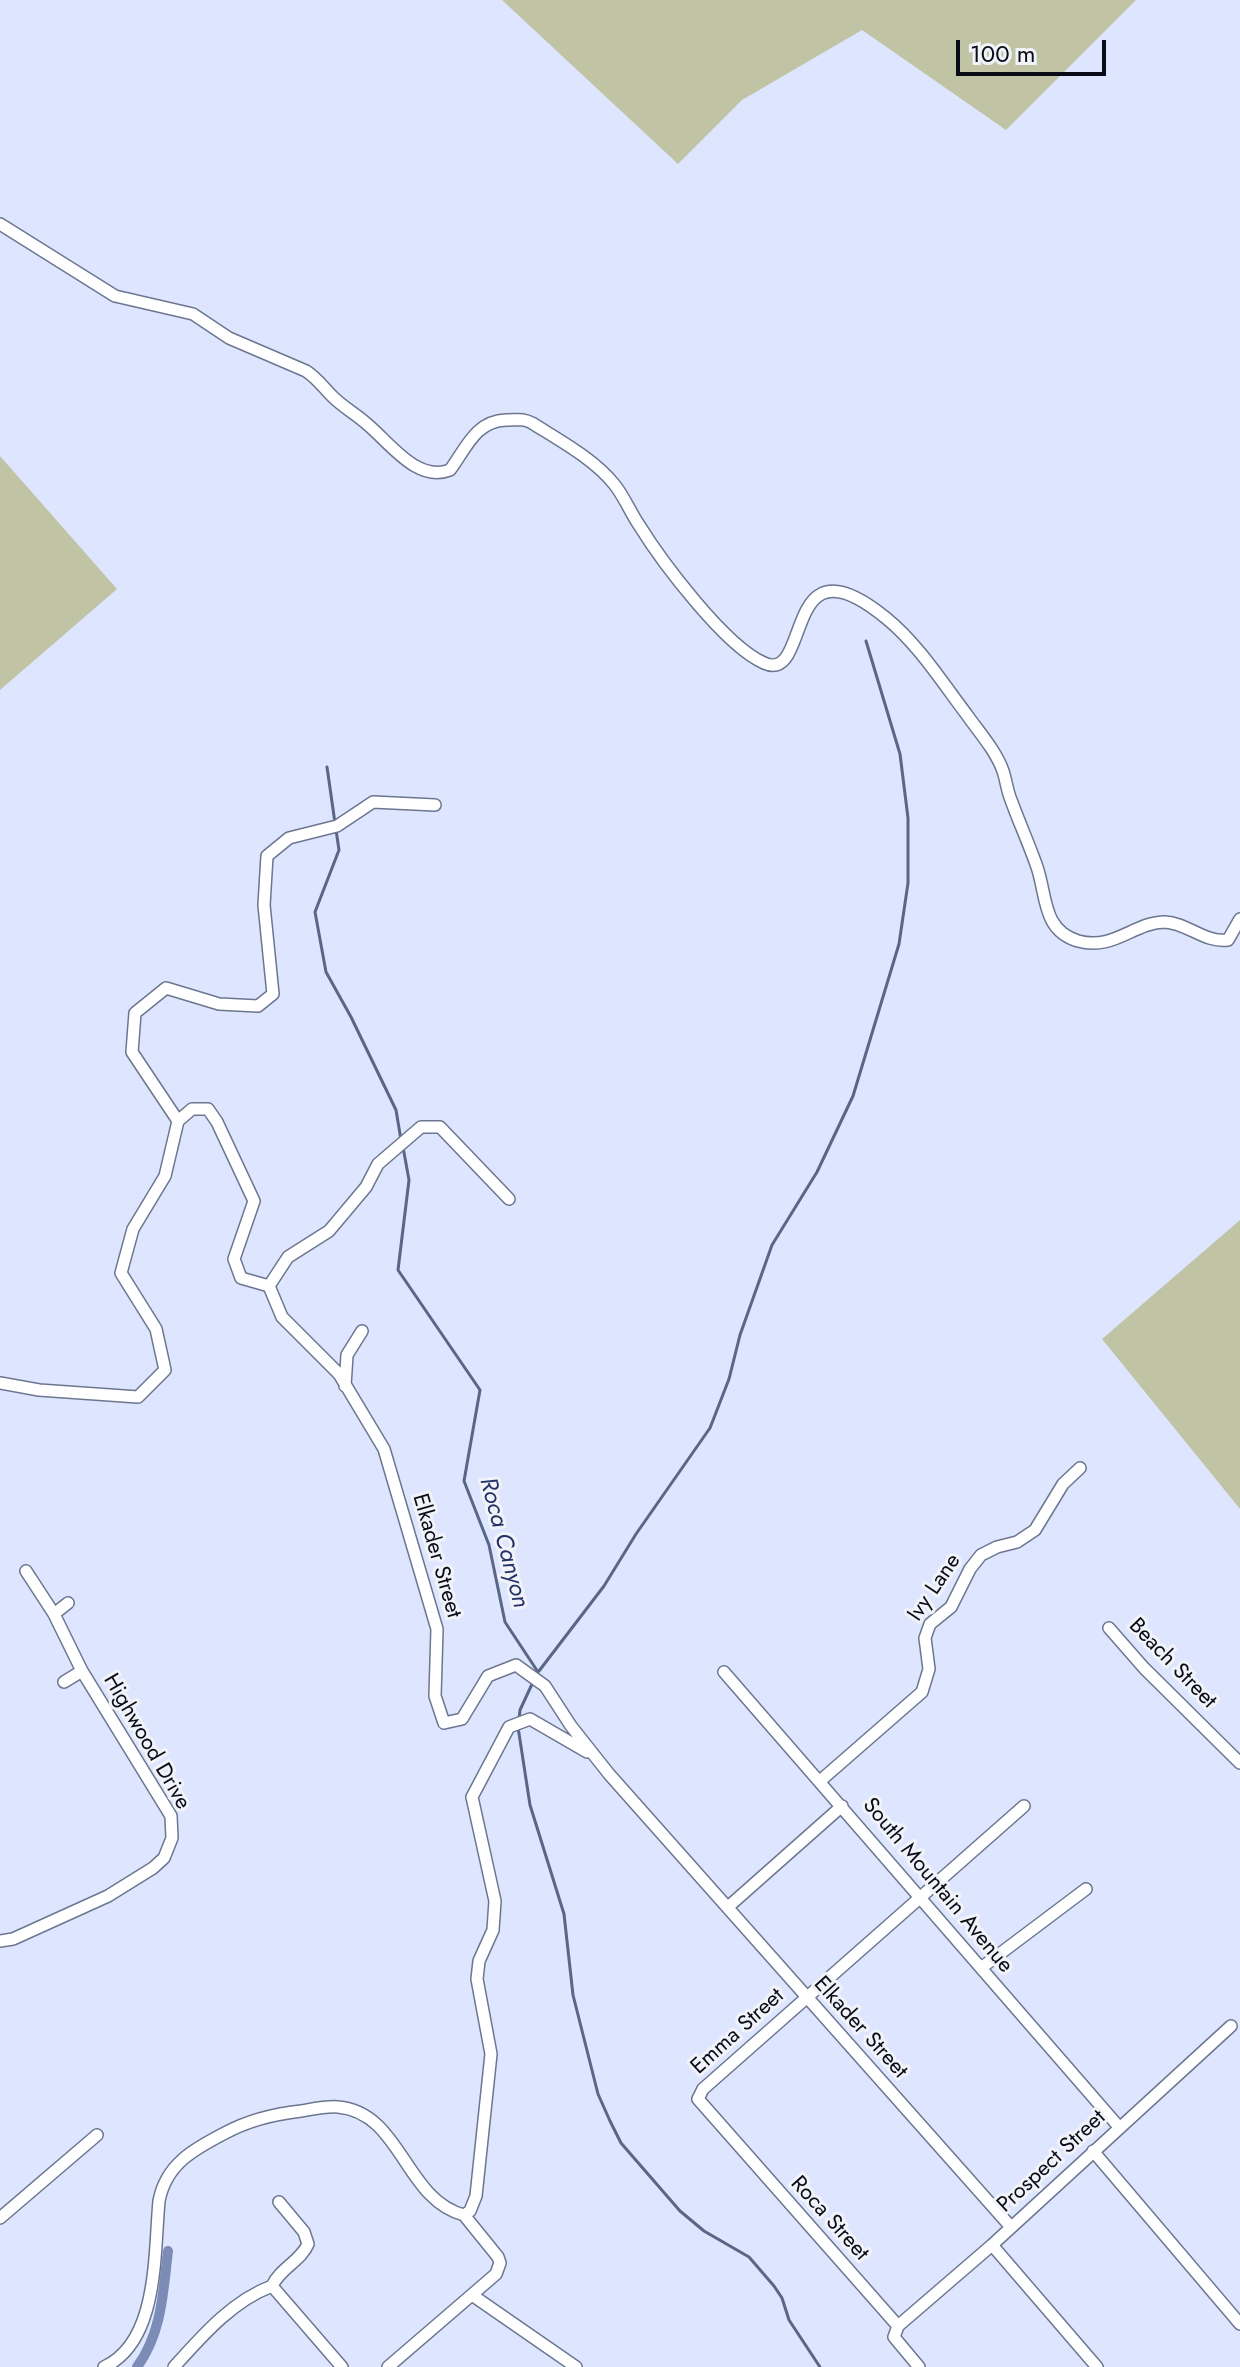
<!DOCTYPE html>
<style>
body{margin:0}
#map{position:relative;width:1240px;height:2367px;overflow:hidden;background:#dde6fe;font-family:Jost,sans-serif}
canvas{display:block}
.scale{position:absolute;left:956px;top:40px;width:150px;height:36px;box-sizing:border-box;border:4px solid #090c16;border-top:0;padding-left:10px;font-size:24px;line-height:28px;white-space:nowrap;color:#090c16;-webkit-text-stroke:6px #f1f3f9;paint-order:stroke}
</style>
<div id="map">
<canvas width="1240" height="2367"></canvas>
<div class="scale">100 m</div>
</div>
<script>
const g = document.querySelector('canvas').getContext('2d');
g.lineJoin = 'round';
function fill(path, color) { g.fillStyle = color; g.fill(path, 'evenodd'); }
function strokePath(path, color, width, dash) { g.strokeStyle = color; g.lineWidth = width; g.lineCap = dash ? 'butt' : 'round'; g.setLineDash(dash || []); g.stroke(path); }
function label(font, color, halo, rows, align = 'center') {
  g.font = font + ' Jost,sans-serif'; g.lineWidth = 6; g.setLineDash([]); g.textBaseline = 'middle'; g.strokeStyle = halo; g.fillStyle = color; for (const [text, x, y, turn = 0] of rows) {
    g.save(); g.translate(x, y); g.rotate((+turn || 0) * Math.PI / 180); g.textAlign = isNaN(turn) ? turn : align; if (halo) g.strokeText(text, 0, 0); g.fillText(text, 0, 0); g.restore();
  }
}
fill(new Path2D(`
 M502,0h634l-130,130 -144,-100 -120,70 -64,64z
 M0,456l117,133 -117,101z
 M1240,1220v289l-138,-170z`), '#c0c4a5');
strokePath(new Path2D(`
 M327,767l8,56
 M336,830l3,20 -24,62 11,60 25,45 45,93 5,30
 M403,1147l6,33 -11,90 82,120 -16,91 25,64 16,77 33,50 -2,3
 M539,1671l65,-85 32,-52 74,-106 19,-49 11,-44 32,-90 45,-73 36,-76 46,-152 9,-61v-65l-8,-64 -34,-113
 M519,1720l1,-10 13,-28
 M518,1727l12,78 34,109 9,81 25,99 12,27 11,22 59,68 24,20 45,26 25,29 8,12 7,22 31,47`), '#5a6686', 3);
strokePath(new Path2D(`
 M137,2367c25,-34 26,-75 31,-116`), '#7c8cb6', 10);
const minor = new Path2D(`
 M0,224l115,72 78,18 36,24 77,33c11,7 17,16 27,26 10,10 23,17 34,27 22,18 50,59 83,46 16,-21 25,-49 56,-50 11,0 17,-2 26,3 27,17 62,36 82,61 10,12 16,28 25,41 23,37 86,121 125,138 49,22 16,-132 122,-45 32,26 56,64 81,97 12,17 29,36 36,56 3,9 4,19 8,29 8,22 18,44 26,67 10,29 5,63 41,74 36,10 56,-19 87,-19 22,1 40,21 63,18l12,-21
 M178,1121l-46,-69 3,-39 31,-25 53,16 39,2 15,-12 -9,-89 3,-49 22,-18 48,-12 36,-24 62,3
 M269,1286l13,31 57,57 45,75 53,180 -2,67 9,27 18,-4 26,-43 28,-11 29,21 26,40 38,48 402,453
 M269,1286l19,-29 41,-26 37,-44 12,-23 43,-37h19l69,72
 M0,1383l39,7 99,7 27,-27 -9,-41 -35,-56 12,-44 32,-53 13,-55 14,-12h16l9,13 37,79 -20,58 7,19 28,8
 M345,1386l2,-31 15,-24
 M54,1614l14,-11
 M1109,1628l35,40 96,95
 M724,1672l395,455
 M64,1682l18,-11
 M820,1781l102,-89 7,-23 -4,-31 5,-14 21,-17 19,-38 11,-14 16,-8 20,-5 18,-12 28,-46 17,-16
 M728,1907l114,-101
 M0,1941l13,-2 95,-43 45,-28 11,-10 8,-20 -1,-22 -89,-145 -28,-57 -28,-43
 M981,1968l105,-79
 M1093,2151l147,173
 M0,2218l97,-83
 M992,2245l105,122
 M272,2286c8,-18 29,-25 36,-42l-4,-12 -25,-30
 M272,2286l70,81
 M472,2295l104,72
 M898,2326l-200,-227 5,-10 321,-283
 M104,2367c55,-25 50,-114 55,-166 7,-37 35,-52 66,-68 24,-13 49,-19 76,-22 12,-2 25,-5 37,-4 63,5 67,93 126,108l6,-4 6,-15 15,-142 -14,-75 2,-18 14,-31 2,-29 -23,-104 37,-70 21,-8 57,33
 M174,2367c28,-31 58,-66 98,-81
 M388,2367l108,-93 4,-11 -2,-6 -34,-42
 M919,2367l-25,-30 4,-11 94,-81 239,-219`);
strokePath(minor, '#6c7690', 14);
strokePath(minor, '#fff', 11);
label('22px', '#090c16', '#f1f3f9', [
 ["Elkader Street",436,1556,74],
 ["Ivy Lane",935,1588,-56],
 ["Beach Street",1172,1664,46],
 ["Highwood Drive",146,1742,60],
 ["South Mountain Avenue",937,1886,50],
 ["Elkader Street",860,2028,48],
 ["Emma Street",738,2032,-42],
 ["Prospect Street",1052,2162,-43],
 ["Roca Street",829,2219,48]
]);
label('italic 24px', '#233368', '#f1f3f9', [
 ["Roca Canyon",503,1543,75]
]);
</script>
